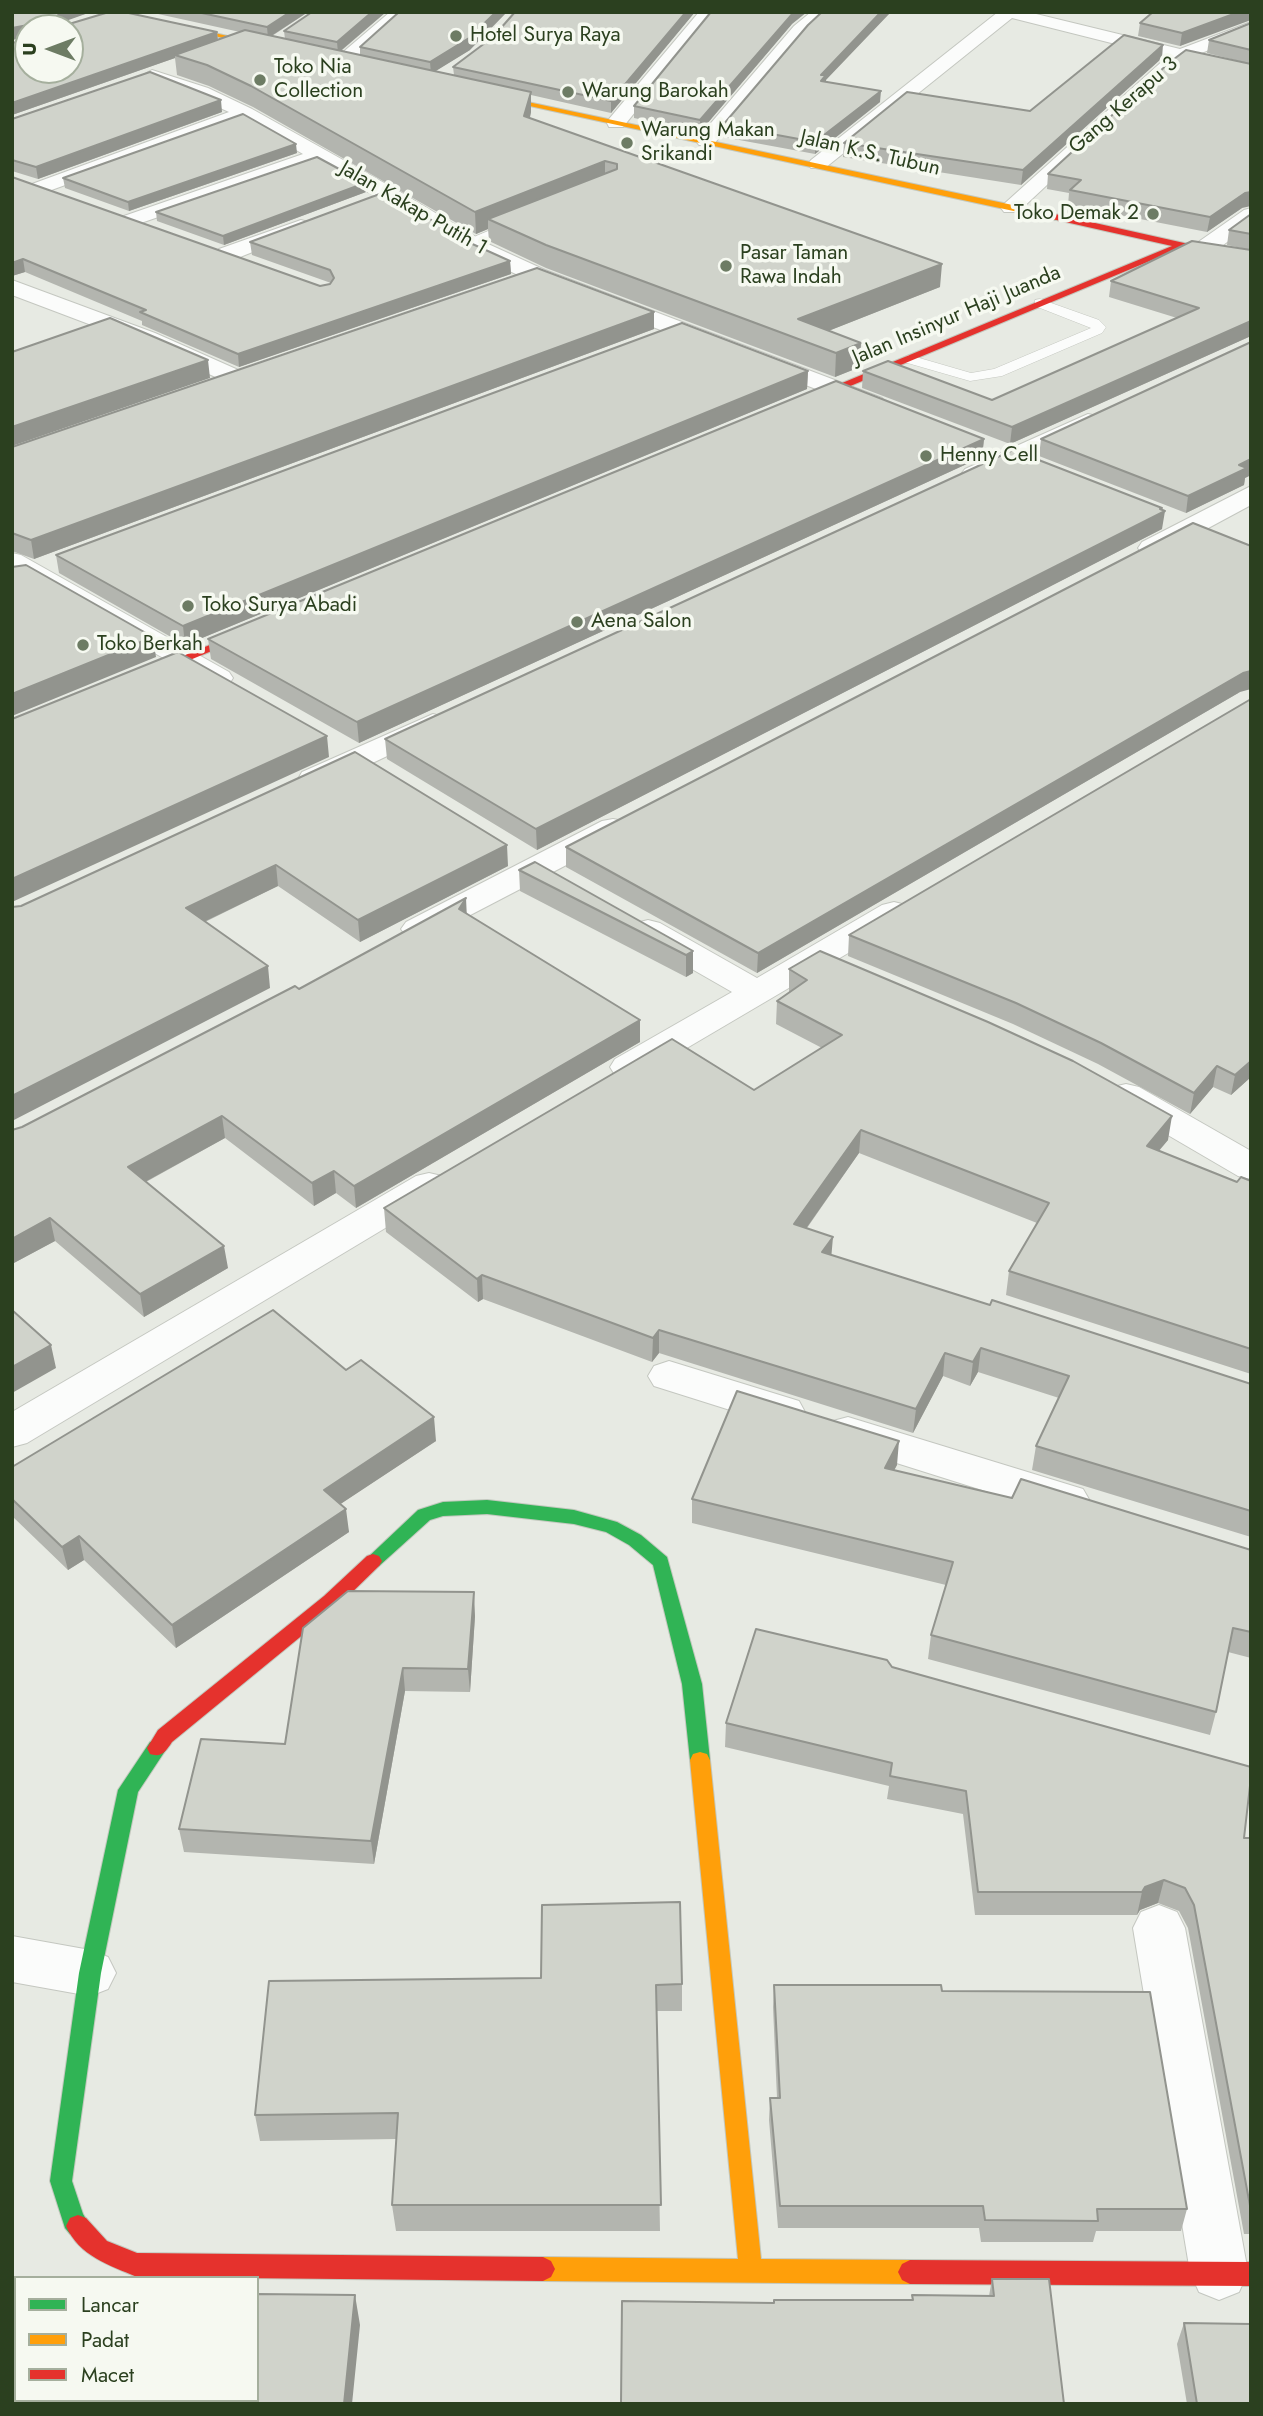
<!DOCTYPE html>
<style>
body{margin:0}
#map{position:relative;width:1263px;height:2416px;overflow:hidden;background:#e7eae3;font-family:Jost,sans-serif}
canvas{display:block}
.frame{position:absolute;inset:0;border:14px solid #2b401f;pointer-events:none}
.legend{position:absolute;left:14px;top:2276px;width:245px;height:126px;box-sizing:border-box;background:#f6f9f1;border:2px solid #a5af9d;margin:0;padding:9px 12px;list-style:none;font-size:21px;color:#2b401f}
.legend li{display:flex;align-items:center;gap:14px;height:35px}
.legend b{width:35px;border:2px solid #a5af9d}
.north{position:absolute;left:14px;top:14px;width:70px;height:70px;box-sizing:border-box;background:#f6f9f1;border:2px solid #a5af9d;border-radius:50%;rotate:270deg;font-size:19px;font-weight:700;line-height:28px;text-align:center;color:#2b401f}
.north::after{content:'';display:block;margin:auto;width:24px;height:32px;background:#6d7c64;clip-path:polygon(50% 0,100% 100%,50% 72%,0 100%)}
</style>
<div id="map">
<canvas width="1263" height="2416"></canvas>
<div class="frame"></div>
<ul class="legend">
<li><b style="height:9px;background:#30b455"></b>Lancar</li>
<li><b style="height:9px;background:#ff9f0a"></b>Padat</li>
<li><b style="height:9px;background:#e5322d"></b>Macet</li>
</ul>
<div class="north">U</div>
</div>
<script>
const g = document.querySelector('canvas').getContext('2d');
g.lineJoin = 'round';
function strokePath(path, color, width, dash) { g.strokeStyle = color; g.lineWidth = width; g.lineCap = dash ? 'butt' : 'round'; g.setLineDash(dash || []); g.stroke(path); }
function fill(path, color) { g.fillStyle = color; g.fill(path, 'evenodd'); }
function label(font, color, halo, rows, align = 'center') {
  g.font = font + ' Jost,sans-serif'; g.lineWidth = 7; g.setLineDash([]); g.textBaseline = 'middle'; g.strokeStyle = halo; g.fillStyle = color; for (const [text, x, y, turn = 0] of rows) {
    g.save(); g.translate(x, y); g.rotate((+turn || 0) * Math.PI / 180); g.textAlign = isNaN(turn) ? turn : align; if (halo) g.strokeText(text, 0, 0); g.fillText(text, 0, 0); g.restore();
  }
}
const lane = new Path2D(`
 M517,219l4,1v6l-49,19h-8l-2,-3z
 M1040,299l59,21 7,7 -4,6 -100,43 -32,5 -66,-19 -2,-3 7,-4 62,18 23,-4 97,-41 -56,-22v-6z`);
const street = new Path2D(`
 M390,12h18l-61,55h-12l-3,-4 3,-4z
 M699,12h17l-93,115h-14l-2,-4 2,-4z
 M811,12h19l-24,22 -93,111h-14l-3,-4 3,-4 95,-111z
 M998,12h30l152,37 71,-27v11l-52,21 52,13v10l-67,-16 -18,13 -148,138h-14l-3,-4 3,-4 163,-147 -155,-39 -187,150h-14l-3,-4 3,-4z
 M152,70l56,18 44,21 143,80 91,54 59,27 337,128 4,5 -4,5 -8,2 -8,-2 -337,-128 -59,-27 -152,-91 -180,62h-14l-3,-4 3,-4 179,-62 -59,-34 -198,72h-14l-3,-4 3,-4 197,-72 -35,-16 -48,-17 -3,-4z
 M1251,208v16l-41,31h-16l-3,-5 3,-5 50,-35z
 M301,220l7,2 3,4 -3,4 -73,29h-16l-3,-5 3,-5z
 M12,280l143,53 90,40 4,5 -4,5h-16l-90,-40 -127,-48z
 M1088,414l9,2 3,5 -3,5 -114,53 -9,3 -9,-3 -4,-5 4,-5z
 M1251,486v19l-91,49 -9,2 -9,-2 -4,-6 4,-6z
 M12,553l9,2 208,117 4,6 -4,6 -10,3 -10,-3 -197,-112z
 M433,714l11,3 4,6 -4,6 -120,57 -11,2 -11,-2 -4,-7 4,-7z
 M613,819l11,2 5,7 -5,7 -194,101 -12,3 -12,-3 -5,-7 5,-7 196,-101z
 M894,902l12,3 5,7 -5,7 -265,156 -13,3 -13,-3 -5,-8 5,-8 117,-67 -96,-55 -5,-7 5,-7 12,-3 12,3 97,55 125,-73z
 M1126,1084l13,3 112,64v28l-13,-3 -125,-73 -5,-8 5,-8z
 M429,1173l13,3 6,9 -6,9 -415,249 -15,4v-35l404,-236z
 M669,1361l130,40 6,11 -6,11 -15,4 -130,-41 -6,-10 6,-10z
 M848,1417l235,72 7,12 -7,12 -15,4 -235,-74 -6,-11 6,-11z
 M1159,1905l18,7 8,16 63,344 -9,20 -20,8 -20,-8 -9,-20 -57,-344 8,-16z
 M12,1936l78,14 18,7 8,16 -8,16 -18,7 -78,-14z`);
const fast = new Path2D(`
 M487,1500l87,10 43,12 24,13 26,22 35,127 8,76 -3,6 -7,2 -7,-2 -3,-6 -8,-76 -29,-119 -24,-20 -23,-13 -32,-8 -87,-10 -44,2 -13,4 -51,46 -6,2 -6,-2 -3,-5 54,-51 25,-8z
 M157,1740l7,2 3,6 -29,44 -37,181 -29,208 11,33 7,12 -4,8 -8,3 -8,-3 -5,-6 -15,-47 29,-208 39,-183 32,-48z`);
const slow = new Path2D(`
 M107,12h14l160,36 -4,2z
 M476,91l579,123 4,3 -4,3 -576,-125z
 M700,1752l7,2 3,6 51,499 149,1 8,4 4,8 -4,8 -8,4 -367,-3 -8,-4 -4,-8 4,-8 8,-4 195,2 -48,-499 3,-6z`);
const jam = new Path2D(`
 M1055,214l147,33 49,8v6l-70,-13 -381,159h-6v-4l378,-157 -120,-27 -1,-2z
 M256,626l4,1v4l-116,48 -4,1 -6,-4z
 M373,1554l6,2 3,5 -3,5 -41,40 -166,136c-6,9 -10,16 -22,12l-3,-6 11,-18 166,-134 43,-40z
 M78,2215l8,3 21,23 30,12 406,4 8,4 4,8 -4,8 -8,4 -406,-4c-28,-12 -58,-21 -71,-51l4,-8z
 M910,2260l341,2v24l-341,-2 -8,-4 -4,-8 4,-8z`);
strokePath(lane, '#c4c7c0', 1);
strokePath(street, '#c4c7c0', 2);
strokePath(fast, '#c3c8be', 2);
strokePath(slow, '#c3c8be', 2);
strokePath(jam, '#c3c8be', 2);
fill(lane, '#fbfcfb');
fill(street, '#fbfcfb');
fill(fast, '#30b455');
fill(slow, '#ff9f0a');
fill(jam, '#e5322d');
fill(new Path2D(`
 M12,12h79l-25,8 3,4 148,8 1,8 22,-8 -91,-20h159l-36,24 13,3 -1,-8 102,-19 -45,39 19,4v-8l110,3 -35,21 19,4 -1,-8 40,-30 22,-25h180l-84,101 -80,-18v17l-1,6 410,169 -112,44 32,36 -25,10 -289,-109 -57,-27 -1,-12 -12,5 -223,-127 -44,-21 -32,-11 -2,-17 -163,57v-72l16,-3v-4l-16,4z
 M1251,12l-71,34 -42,-10 2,-13z
 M1251,23v41l-44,-11 2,-13z
 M792,24l-92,108 -66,-14v-12z
 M1162,58l-141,127 -178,-28 1,-14 186,-32z
 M826,80v2l54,20 -65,52 -92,-17v-12z
 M222,112l-184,67 -26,-8v-52z
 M297,153l-168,58 -64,-23 -2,-10z
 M1048,174l194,34 -35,24 -139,-27 1,-12 -22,-4z
 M12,177l308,109 10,-2 1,-1 -79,-28 -2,-13h218l42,19 1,13 -272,93 -97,-42v-4l-117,-49 -13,4z
 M366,192l-142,53 -67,-24 -1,-9z
 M1251,214v122l-241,108 -148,-56 1,-17 129,29 185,-82 -68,-21 2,-16 135,-32 -19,-4 2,-15z
 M654,312v17l-620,230 -22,-8v-104z
 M1251,342v133l-6,3 -1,7 -58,28 -147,-57 2,-17z
 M808,371l-1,18 -622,256 -126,-72 -3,-18z
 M984,439l-2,18 -623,286 -148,-84 -3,-20z
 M1162,508v21l-625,321 -150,-91 -2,-20z
 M1240,692l-483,281 -191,-106v-20z
 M355,752l153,114 -148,76 -82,-56 -73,36 65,66 -249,-82z
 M519,870l174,81v22l-7,4 -166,-86z
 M466,898v16l174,128 -284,166 -20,-15 -22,13 -89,-68 -79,44 82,86 -84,49 -89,-76 -43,23v-134l10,-3 277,-138z
 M849,935l402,142 -20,18 -18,-8 -23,27 -92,-50 -85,-40 -165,-68z
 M789,969l379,171 -9,11 78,31 14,-1v193l-245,-79 3,-24 28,-48 -178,-70 -52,75 24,27 159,50 261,79v153l-219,-67 4,-24 23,-48 -81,-26 -8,14 -27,-10 -30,57 -254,-80 -7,9 -169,-63 -5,3 -92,-70 -2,-24 370,-118 68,-42 -46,-24 1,-23 12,-9z
 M346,1370l90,71 -96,63 9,28 -173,116 -92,-88 -16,10 -56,-54v-49z
 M897,1465l-3,5 118,28 239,52v108l-23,-6 -12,60 -6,23 -282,-76 3,-24 15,-50 -254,-62v-24z
 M475,1616l-5,76 -65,-1 -31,173 -190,-12 -5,-23 106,-85z
 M892,1667l352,171h7v396h-7l-56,-306 -9,-17 -21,-8 -18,7 -3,5h-162l-12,-101 -76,-15 2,-13 -164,-39 1,-24z
 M269,1981l413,3v27h-26l4,220h-264l-4,-26 4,-66 -136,2 -5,-26z
 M774,1985l168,6 245,218 -6,22h-85l-3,11h-112l-2,-14h-201l-9,-108 1,-22h7l-4,-91z
 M992,2279l72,125 -290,-101 138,-3v-5l77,1z
 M1184,2323l67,81h-64l-10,-60z`), '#b3b5af');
fill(new Path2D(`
 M60,12h31l-28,10 -6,-5z
 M290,12h18l-40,26 -1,-11z
 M372,12h14l-48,41 -1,-11z
 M496,12h11l-37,38 -39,24 -1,-12z
 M686,12h9l-84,101v-12z
 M794,12h13l-15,12 -92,108v-12z
 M881,12h10l-65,68v7l-5,6v-18z
 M1239,12h12v8l-71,26 2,-13z
 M28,25v11l-16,4v-12z
 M217,32l1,11 -43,12v3l-163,57v-12z
 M1163,45l-1,13 -141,127 2,-15z
 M881,91l-1,11 -65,52v-12z
 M531,92v20l-6,25 -1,-21z
 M221,100l1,12 -184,67 -2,-12z
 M296,144l1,9 -168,58 -1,-9z
 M605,161v22l-117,36v10l-12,5 -1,-22z
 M365,183l1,9 -142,53 -1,-9z
 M1251,192v14l-9,2 -35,24 3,-15 35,-24z
 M23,259l2,13 -13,4v-13z
 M510,261l1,13 -272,93 -1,-13z
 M942,264l-2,23 -137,54 -5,-22z
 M654,312v17l-620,230 -3,-19z
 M1251,321v15l-241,108 2,-17z
 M861,343l-1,24 -25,10 1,-24z
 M208,360l2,18 -198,68v-19z
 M808,371l-1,18 -622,256 -2,-19z
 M984,439l-2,18 -623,286 -2,-21z
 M1251,459v16l-6,3 -1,7 -58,28 2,-17 51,-31z
 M1162,508l-1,4 4,-1 -3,18 -625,321 -1,-21z
 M153,637l3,20 -144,59v-22z
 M1251,671v18l-11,3 -483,281 1,-20 485,-280z
 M327,736l2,21 -317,145v-23z
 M507,845l1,21 -148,76 -2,-22z
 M276,865l2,21 -89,43 -3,-21z
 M466,898l1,21 -8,-10z
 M693,951v22l-7,4v-22z
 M268,966l2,22 -258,133v-25z
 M640,1020v22l-284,166 -2,-22z
 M1251,1061v16l-20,18 4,-20z
 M1217,1066l-4,21 -23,27 4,-21z
 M222,1116l3,22 -93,51 -4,-22z
 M1172,1116l-4,24 -25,29 4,-23z
 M861,1130l-2,23 -66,94 1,-23z
 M334,1171l2,22 -22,13 -2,-23z
 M50,1218l5,23 -43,23v-25z
 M833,1237l-2,23 -9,-8z
 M224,1246l4,22 -84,49 -4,-23z
 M482,1275l1,24 -5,3 -1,-23z
 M659,1330v23l-7,9 1,-24z
 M51,1345l5,23 -44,25v-26z
 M981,1348l-3,24 -8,14 3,-24z
 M945,1353l-2,23 -30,57 3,-24z
 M434,1417l2,24 -109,72 -3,-23z
 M899,1441l-2,24 -14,26 2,-23z
 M346,1509l3,23 -173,116 -4,-23z
 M79,1536l5,24 -16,10 -6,-23z
 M474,1592l1,24 -5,76 -2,-23z
 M403,1668l2,23 -31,173 -3,-23z
 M1164,1880l-6,23 -18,7 -3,5 5,-23 3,-5z
 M355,2295l5,30 -8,79h-8z`), '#92948e');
const building = new Path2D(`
 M12,12h48l-3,5 9,3 3,4 40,-12h15l93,20 -205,71v-60l16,-3v30h42v-42h-42v-3l-16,3z
 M197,12h93l-23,15z
 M312,12h60l-35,30 -53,-11z
 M399,12h97l-27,26 -39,24 -70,-15z
 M515,12h171l-75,89 -158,-34 40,-30z
 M711,12h83l-94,108 -66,-14z
 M822,12h59l-60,63h5l-5,6 60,10 -66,51 -92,-17 85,-100z
 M1153,12h86l-57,21 -42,-10z
 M1251,23v27l-42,-10z
 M245,30l286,62 -7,24 418,148 -144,55 63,24 -25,10 -290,-108 -58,-26 129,-50v-5l-12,-3 -130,51 -224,-126 -44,-21 -32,-10z
 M1124,35l39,10 -140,125 -179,-27 63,-51 123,19z
 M1186,50l65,14v128l-6,1 -35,24 -140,-27 11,-10 -33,-6 122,-112z
 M150,72l71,28 -185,67 -24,-7v-41z
 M243,114l53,30 -168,58 -65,-24z
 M317,157l48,26 -142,53 -67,-24z
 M12,177l308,109 10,-2 4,-6 -4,-8 -80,-28 135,-50 83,50 42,19 -272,93 -98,-42 6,-2 -123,-51 -11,4z
 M1251,214v20l-22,-4z
 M1192,241l59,9v71l-239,106 -149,-56 25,-10 104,39 207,-92 -88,-27z
 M537,268l117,44 -623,228 -19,-7v-86z
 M110,318l98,42 -196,67v-75z
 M682,323l126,48 -625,255 -127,-71z
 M1251,342v117l-12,6 8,3 -59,28 -147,-57z
 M836,381l148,58 -627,283 -149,-83z
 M1013,450l149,58 -2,1 5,2 -629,318 -151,-90z
 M1193,523l58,23v125l-8,2 -485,280 -192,-106z
 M26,565l127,72 -141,57v-127z
 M178,652l149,84 -315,143v-160z
 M1251,699v362l-16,14 -18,-9 -23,27 -93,-50 -85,-40 -167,-68z
 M355,752l152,93 -149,75 -82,-55 -90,43 82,58 -256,130v-189l9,-1z
 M535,862l158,89 -7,4 -167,-85z
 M466,898l-7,11 181,111 -286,166 -20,-15 -22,12 -90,-67 -94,51 96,79 -84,48 -90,-76 -38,21v-109l10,-3 273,-141 4,3z
 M820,951l168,71 85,39 99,55 -25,30 90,36 4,-5 10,4v168l-242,-78 40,-68 -188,-73 -67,94 39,13 -11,15 168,53 2,-5 259,84v127l-215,-65 33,-70 -88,-28 -8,14 -28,-9 -29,56 -257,-79 -6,8 -171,-63 -5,4 -93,-71 288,-169 82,51 88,-55 -65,-34 30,-21 -18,-11z
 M12,1310l39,35 -39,22z
 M273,1310l73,60 15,-10 73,57 -110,73 22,19 -174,116 -93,-89 -17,11 -50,-48v-32z
 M737,1391l162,50 -14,27 127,30 9,-19 230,71v82l-18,-4 -17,84 -285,-77 22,-73 -261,-63z
 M348,1591l126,1 -6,77 -65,-1 -32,173 -192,-12 22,-90 84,5 18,-116z
 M756,1629l131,31 5,7 359,100v10l-7,61h7v373l-57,-306 -9,-17 -21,-8 -19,7 -3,5h-164l-12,-101 -76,-15 2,-13 -166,-40z
 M680,1902l2,82 -26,1 5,220h-269l6,-92 -143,2 14,-134 272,-3 1,-73z
 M774,1985h167l1,6 208,1 37,217h-90l1,12 -113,-1 -2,-14h-203l-10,-108h10z
 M992,2279h57l15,125h-443l1,-103 152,2v-3h139l-1,-5 82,1z
 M257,2294l98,1 -11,109h-160l1,-4h72z
 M1184,2323l67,1v80h-54z`);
fill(building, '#d0d3cb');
strokePath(building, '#92948e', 2);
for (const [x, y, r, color] of [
 [456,36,7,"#6d7c64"],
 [260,80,7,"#6d7c64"],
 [568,92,7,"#6d7c64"],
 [627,143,7,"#6d7c64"],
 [1153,214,7,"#6d7c64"],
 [726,266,7,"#6d7c64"],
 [926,456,7,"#6d7c64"],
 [188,606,7,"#6d7c64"],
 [577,622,7,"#6d7c64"],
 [83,645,7,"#6d7c64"]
]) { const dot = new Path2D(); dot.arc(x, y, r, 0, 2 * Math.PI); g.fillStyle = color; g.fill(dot); strokePath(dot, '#f6f9f1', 2.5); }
label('21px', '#2b401f', '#f6f9f1', [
 ["Hotel Surya Raya",470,36],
 ["Toko Nia",274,68],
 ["Collection",274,92],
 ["Warung Barokah",582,92],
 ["Warung Makan",641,131],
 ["Srikandi",641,155],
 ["Toko Demak 2",1139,214,"right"],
 ["Pasar Taman",740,254],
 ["Rawa Indah",740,278],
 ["Henny Cell",940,456],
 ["Toko Surya Abadi",202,606],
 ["Aena Salon",591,622],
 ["Toko Berkah",97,645]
], 'left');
label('21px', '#2b401f', '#f6f9f1', [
 ["Gang Kerapu 3",1124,106,-41],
 ["Jalan K.S. Tubun",870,154,13],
 ["Jalan Kakap Putih 1",413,209,30],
 ["Jalan Insinyur Haji Juanda",957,316,-23]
]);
</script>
